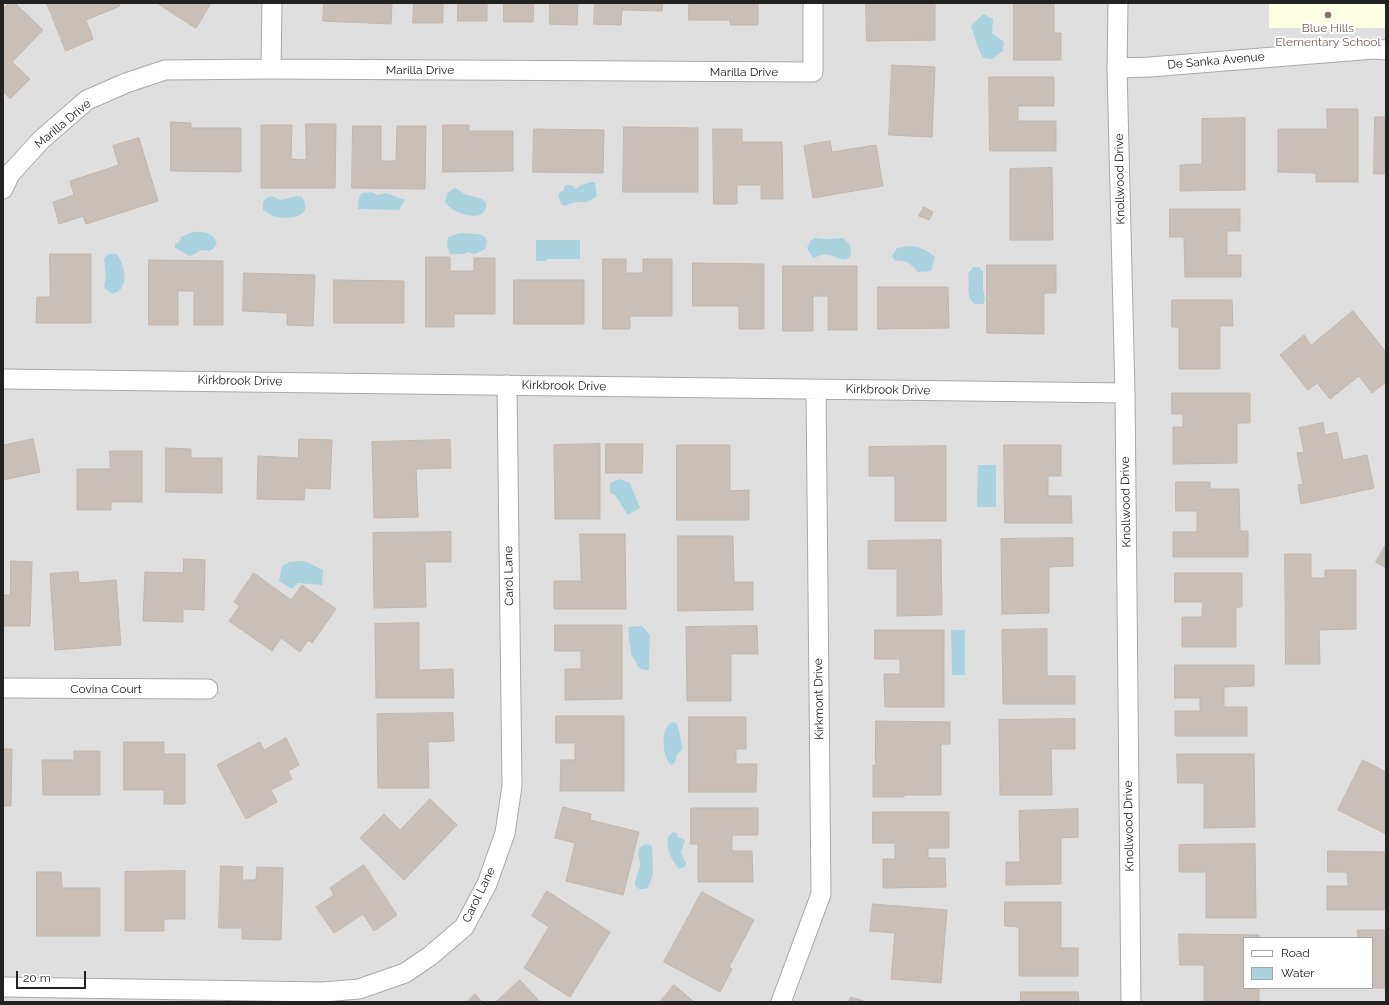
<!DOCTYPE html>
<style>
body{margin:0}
#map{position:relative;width:1389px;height:1005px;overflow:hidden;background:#f2efe9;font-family:Raleway,sans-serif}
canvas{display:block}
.frame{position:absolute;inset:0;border:4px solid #222;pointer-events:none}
.legend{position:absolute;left:1243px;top:937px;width:130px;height:52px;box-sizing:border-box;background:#fff;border:1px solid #a7a7a7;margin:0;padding:5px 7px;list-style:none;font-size:12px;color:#222}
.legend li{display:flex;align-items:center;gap:8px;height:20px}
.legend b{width:20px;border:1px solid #a7a7a7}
.scale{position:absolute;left:16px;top:971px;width:70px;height:18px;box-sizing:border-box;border:2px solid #222;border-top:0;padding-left:5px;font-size:12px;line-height:14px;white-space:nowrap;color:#222;-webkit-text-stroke:3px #fff;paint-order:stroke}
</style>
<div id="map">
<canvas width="1389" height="1005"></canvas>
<div class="frame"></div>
<ul class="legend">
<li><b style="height:5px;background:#fff"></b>Road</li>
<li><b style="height:11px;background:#aad3df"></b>Water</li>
</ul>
<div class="scale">20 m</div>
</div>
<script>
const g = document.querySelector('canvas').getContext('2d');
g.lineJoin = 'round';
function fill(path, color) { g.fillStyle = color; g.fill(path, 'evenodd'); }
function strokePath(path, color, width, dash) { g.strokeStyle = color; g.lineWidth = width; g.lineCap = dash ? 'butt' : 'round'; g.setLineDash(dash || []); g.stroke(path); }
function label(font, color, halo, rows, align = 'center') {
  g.font = font + ' Raleway,sans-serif'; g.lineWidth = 4; g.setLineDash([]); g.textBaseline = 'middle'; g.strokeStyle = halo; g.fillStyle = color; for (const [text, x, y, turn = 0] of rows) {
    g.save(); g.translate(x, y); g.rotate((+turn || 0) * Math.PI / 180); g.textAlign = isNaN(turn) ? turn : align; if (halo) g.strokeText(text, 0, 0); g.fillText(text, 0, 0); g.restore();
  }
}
fill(new Path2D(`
 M3,3h1383v999h-1383zM1244,938h128v50h-128z`), '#e0dfdf');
fill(new Path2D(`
 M1269,3h117v25h-117z`), '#ffffe5');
fill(new Path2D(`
 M983,14l10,5 -1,14 12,9 -1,9 -11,8 -9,-1 -4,-8 -8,-24z
 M592,182h3l2,14c-13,10 -11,4 -24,7 -6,1 -7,5 -12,1l-3,-9 2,-3 3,-1 2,-6h6l5,4 5,-4z
 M455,188c5,2 8,6 12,7 8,2 13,2 19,7 3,24 -34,12 -41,0l2,-9z
 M371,192l7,3 8,-2 19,7 -6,10 -41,-1c0,-6 0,-11 4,-16z
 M272,196l9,4 16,-4 5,1c12,19 -10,23 -25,20 -5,-1 -9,-4 -14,-7v-8l3,-4z
 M193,232c10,-1 21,1 24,11l-4,6 -4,2 -7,-1 -12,6 -15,-8v-4l5,-3 1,-4z
 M461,233c5,0 9,1 14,1 12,1 14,4 10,15l-10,5 -8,-2 -2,2h-15l-3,-8 1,-9z
 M815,238l11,1 17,-1c4,4 8,7 8,13 0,17 -19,3 -26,3 -3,0 -8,3 -12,4l-6,-10 3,-7z
 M536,240h44v19h-34v2h-10z
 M908,246c11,0 19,4 27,11l-4,14 -13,1c-3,-3 -7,-8 -11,-10 -6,-3 -12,2 -15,-6l5,-8z
 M109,254h8c8,12 14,36 -5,40l-7,-5 -1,-4 2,-8 -2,-18 1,-2z
 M973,267h6l4,4v17l2,12 -2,4h-8c-10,-7 -5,-19 -7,-30z
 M978,465h18v42h-19z
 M619,479l11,4 10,25 -12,7 -13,-20 -5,-2v-10z
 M301,561l6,1 16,8 -1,15 -24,-2 -6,6 -13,-8 3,-15 7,-4z
 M642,626l8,9 -1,35c-16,0 -9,-7 -18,-15 0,-10 -4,-19 -2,-28z
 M951,630h14v45h-13z
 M672,722l4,1c4,7 4,16 7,24 -1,4 -4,5 -6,8 -2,5 0,8 -6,10 -9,-8 -11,-37 1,-43z
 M673,832l4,1 1,4 7,3 -4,13 5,10 -1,4 -6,2c-8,-10 -13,-19 -11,-32z
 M647,844l5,2 1,29 -5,13c-23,6 -8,-16 -8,-23 0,-6 -3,-10 -1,-16 2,-3 5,-4 8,-5z`), '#aad3df');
const building = new Path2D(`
 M9,3h6l28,27 -31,32 18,17 -20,20 -7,-8v-82z
 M47,3h72l1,3 -34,14 7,19 -27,12z
 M157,3h54l-15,25z
 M324,3h68l-1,21 -68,-3z
 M414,3h29v20h-30z
 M458,3h29v18h-29z
 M504,3h30l-1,19h-29z
 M550,3h28l-1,22 -27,-1z
 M595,3h68l-1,8 -40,-1 -1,15 -27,-1z
 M689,3h69v22h-28v-5h-41z
 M866,3h69v37l-68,1z
 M1014,3h40v30h7v27h-47z
 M892,65l43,2 -3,70 -43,-2z
 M989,77h65v29h-36v15h38v30h-66z
 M1327,109h31v73h-42v-9l-38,-1v-43h49z
 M1375,117h11v57h-12z
 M1245,118v72l-65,1v-26l22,-1v-45z
 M171,122l20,1v5h50v44l-70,-1z
 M306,124h30l-1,64h-74v-63h31l-1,34 15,1z
 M443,125h26v6h44v40l-70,1z
 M353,126h28v35h15l1,-35h29l-1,63 -73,-1z
 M624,127l74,1v64h-75z
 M534,129l70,1 -1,43 -70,-1z
 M713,129h29v13h40l1,57h-22v-14h-24v19h-23z
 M139,138l19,63 -72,23 -3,-8 -24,8 -6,-22 21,-7 -4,-14 49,-16 -6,-19z
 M830,141l2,11 44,-7 7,41 -70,12 -9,-52z
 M1052,168l1,72h-43v-71z
 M924,207l9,5 -4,8 -10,-4z
 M1170,209h70v22h-13v24h14v22h-56l-1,-40h-14z
 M50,254h41v69h-55l1,-26h13z
 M426,257h24v14h24v-13h21v56h-41v13h-28z
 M603,259h23v14h17v-14h29v57h-42v13h-27z
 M149,260l74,1v64h-29v-34h-16v34h-29z
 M693,263l71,1v65h-25v-23h-46z
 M987,265h69v28h-12v41l-57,-1z
 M783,266h74v64h-29v-34h-15v35h-30z
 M244,273l71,2 -2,51 -26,-1v-12l-44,-2z
 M334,280l70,1v42h-70z
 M514,280h70v44h-70z
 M878,287h70l1,41 -71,1z
 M1172,300h60l1,26h-13v43h-41v-42h-7z
 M1353,311l33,41v30l-14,11 -13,-17 -29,23 -13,-16 -9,7 -28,-35 24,-20 7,10z
 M1172,393h78v30h-13v40l-64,1v-37h10v-13h-11z
 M1323,423l2,12 12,-3 6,28 24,-5 7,33 -73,16 -3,-19 5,-1 -6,-31 7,-1 -5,-24z
 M33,439l7,33 -37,8v-36v1z
 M299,439l33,1 -2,49 -25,-1 -1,12 -47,-1 1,-43 40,2z
 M450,440l1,28 -35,1 2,48 -44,1 -2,-76z
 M600,444v75h-45l-1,-74z
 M606,444h37l-1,29h-36z
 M677,445h53v46l19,-1v30h-72z
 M1004,445h57v31h-13v20h23l1,27h-67z
 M946,446v75h-51v-45h-26v-29z
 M166,448l25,1v9h31v35l-56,-1z
 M110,451h32v51h-31v8h-34v-41h33z
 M1176,482h34v7h29l1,42h8v26h-75v-25h24v-21h-21z
 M451,532v30h-26l1,45 -52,1 -1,-75z
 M580,534h45l1,75h-72v-28h27z
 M678,536h55l1,46h19v28l-75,1z
 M1073,538v28l-24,1v46l-47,1 -1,-75z
 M941,540l1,75 -45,1v-47h-29v-28z
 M1386,544v24l-10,-6z
 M1285,554h26v24h14v-8h31v59l-37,1 1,34h-34z
 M184,559l21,1 -1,50 -21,-1v13l-40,-1 2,-49 38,1z
 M11,561l21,1 -2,64h-27v-31h7z
 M78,572l1,11 37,-3 5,65 -66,5 -5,-76z
 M254,573l37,27 11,-15 34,24 -24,34 -4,-3 -8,12 -19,-14 -9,13 -43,-30 11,-15 -6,-4z
 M1175,573h67v34h-6v40h-54v-30h20l1,-15h-28z
 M419,623v47l34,-1 1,29h-78l-1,-74z
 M555,625h67v74l-57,1v-31h16v-18h-26z
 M757,626l1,28h-27v47h-44l-1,-74z
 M1047,629v47h28v28h-72l-1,-74z
 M875,630h69v77h-59l-1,-33h16v-15h-25z
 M1175,665h79v21l-30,1v20h23v29h-72v-25h25v-13h-25z
 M453,713l1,28 -26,1 1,46h-51l-1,-74z
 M556,716h68v75h-64l1,-31h14v-17h-19z
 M689,717h57v32h-10v15h21l-1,28h-67z
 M1075,719v30h-24l1,46h-52l-1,-75z
 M876,721l74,1v22h-9v51h-37v2h-31v-32l2,1z
 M286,738l13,27 -11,6 4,8 -21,11 6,12 -31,17 -29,-54 43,-23 4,8z
 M124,742h40v12h21v50h-21v-14h-40z
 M3,749h9l-1,57h-8z
 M74,751h26v44h-57l-1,-35h32z
 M1177,754h77l1,73 -51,1v-45h-26z
 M1363,760l23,12v62l-48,-24z
 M430,799l27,26 -53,55 -44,-42 24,-24 16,16z
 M563,807l28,7 -1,6 49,12 -16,63 -57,-14 9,-38 -20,-5z
 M691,808h67v27h-26v16h20l1,31h-55v-38h-7z
 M1078,809v28l-17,1v46l-55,1v-23h14l-1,-51z
 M873,812h76v36h-21v10h17l1,29 -63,1v-29h12v-16h-22z
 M1255,844l1,74h-50v-46h-27v-27z
 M1328,851l58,1v58h-59v-24h21l-1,-14h-19z
 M364,865l33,50 -23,16 -11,-17 -29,19 -18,-26 18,-12 -4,-7z
 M221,866l22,1 -1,13h14l1,-13 26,1 -2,72 -39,-1v-11h-23z
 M185,871v48h-21v12h-39v-59z
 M37,872h24l1,16h38v48h-63z
 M547,891l63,41 -40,65 -46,-29 25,-41 -17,-11z
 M702,892l52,28 -25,47 3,2 -12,23 -56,-30z
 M1005,902h56v46h17v28h-59v-49l-14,-1z
 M873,904l74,6 -6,73 -50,-4 4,-46 -25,-2z
 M1358,930h28v58h-27h13v-50h-14z
 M1179,934l80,1v3h-15v50h15v14h-55v-37h-24z
 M520,980l20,22h-44z
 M674,985l20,17h-34z
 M1021,992h57l1,10h-58z
 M475,994l7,8h-15z
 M851,997l15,5h-17z`);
fill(building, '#c7bfb8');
strokePath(building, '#c4b6ab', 1);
const minor = new Path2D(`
 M1118,3l-1,65 8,325 6,609
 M1117,68l33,-1 224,-18 12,1
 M271,69l1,-66
 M3,189l7,-15 31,-34 46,-40 39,-17 39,-13 106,-1 542,3v-69
 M3,379l1122,14
 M3,688l205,1
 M3,987l320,5 36,-3 46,-16 25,-17 34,-29 23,-43 18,-51 7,-47 -5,-401
 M781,1002l40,-108 -5,-504`);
strokePath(minor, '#a9a9a9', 21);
strokePath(minor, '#fff', 19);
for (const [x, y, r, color] of [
 [1328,15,4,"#8d6e63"]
]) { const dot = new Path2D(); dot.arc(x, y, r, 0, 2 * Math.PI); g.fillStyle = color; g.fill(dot); strokePath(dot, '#fff', 1.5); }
label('12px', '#785e54', '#fff', [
 ["Blue Hills",1328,28],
 ["Elementary School",1328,42]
]);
label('12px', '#222', '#fff', [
 ["De Sanka Avenue",1216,61,-5],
 ["Marilla Drive",420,70],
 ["Marilla Drive",744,72],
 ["Marilla Drive",63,124,-40],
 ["Knollwood Drive",1120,179,-91],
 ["Kirkbrook Drive",240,381,1],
 ["Kirkbrook Drive",564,386,1],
 ["Kirkbrook Drive",888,390,1],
 ["Knollwood Drive",1126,502,-91],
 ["Carol Lane",509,576,-91],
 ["Covina Court",106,689],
 ["Kirkmont Drive",819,699,-91],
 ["Knollwood Drive",1129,826,-91],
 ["Carol Lane",479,895,-64]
]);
</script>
